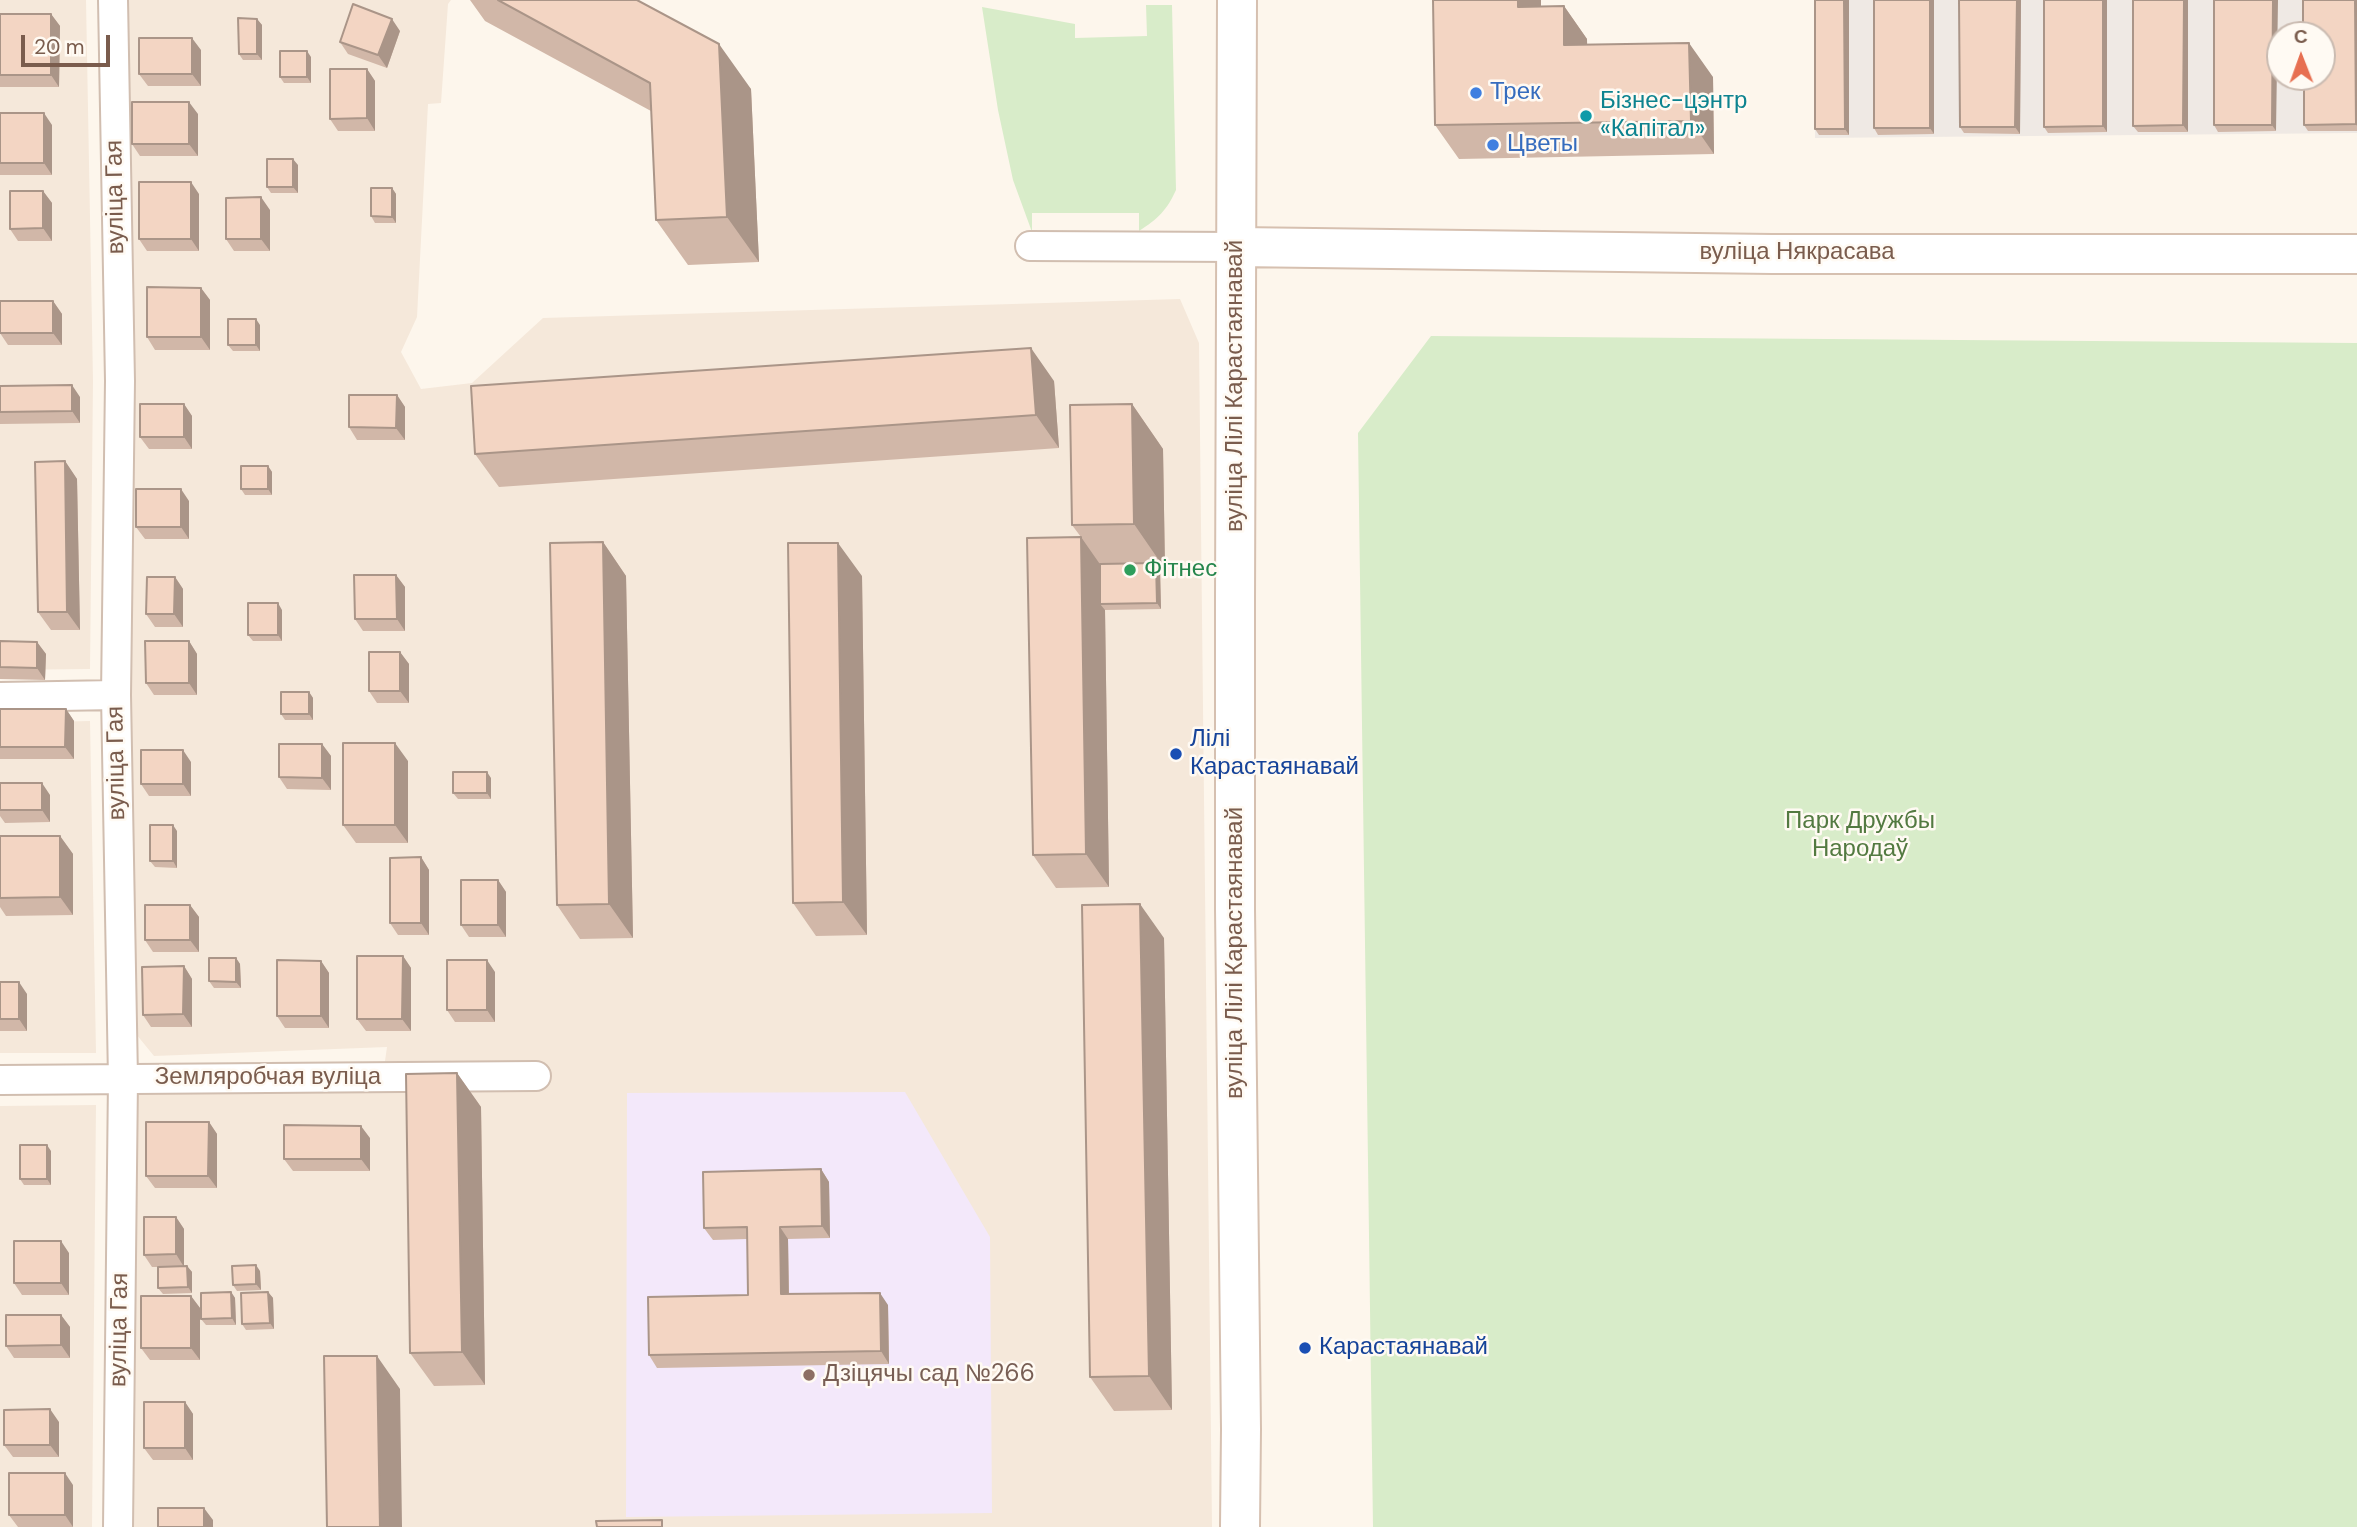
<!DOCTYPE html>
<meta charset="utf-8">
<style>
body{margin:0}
#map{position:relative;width:2357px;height:1527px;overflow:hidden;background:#fdf6ec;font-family:"DM Sans",sans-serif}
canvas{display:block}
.north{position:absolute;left:2266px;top:21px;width:70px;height:70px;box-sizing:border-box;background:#fffaf3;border:2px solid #cabbb1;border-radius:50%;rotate:359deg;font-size:19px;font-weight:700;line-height:28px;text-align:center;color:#7a5c4d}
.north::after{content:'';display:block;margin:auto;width:24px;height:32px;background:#e76f51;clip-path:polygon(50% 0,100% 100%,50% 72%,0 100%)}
.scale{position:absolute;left:21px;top:35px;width:89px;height:32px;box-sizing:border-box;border:4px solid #7a5c4d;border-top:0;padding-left:9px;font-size:21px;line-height:24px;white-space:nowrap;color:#7a5c4d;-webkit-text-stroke:5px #fffaf3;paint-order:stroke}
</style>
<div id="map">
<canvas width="2357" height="1527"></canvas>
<div class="north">С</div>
<div class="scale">20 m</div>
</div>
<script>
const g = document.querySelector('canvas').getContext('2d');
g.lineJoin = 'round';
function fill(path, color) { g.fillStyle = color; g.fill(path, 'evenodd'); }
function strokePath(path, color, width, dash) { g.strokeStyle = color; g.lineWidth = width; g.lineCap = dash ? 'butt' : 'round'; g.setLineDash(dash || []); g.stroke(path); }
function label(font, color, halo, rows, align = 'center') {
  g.font = font + ' "DM Sans",sans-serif'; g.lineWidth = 5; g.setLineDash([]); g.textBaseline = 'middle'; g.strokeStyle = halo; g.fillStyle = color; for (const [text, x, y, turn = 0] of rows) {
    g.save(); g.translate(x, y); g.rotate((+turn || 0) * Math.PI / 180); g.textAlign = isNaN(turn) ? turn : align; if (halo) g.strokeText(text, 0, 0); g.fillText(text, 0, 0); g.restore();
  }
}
fill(new Path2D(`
 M0,0h86l7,381 -3,288 -90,1z
 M124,0h327l-3,4 -7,99 -13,1 -11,213 -16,35 20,37 51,-6 71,-65 637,-19 19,44 13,1184h-1078v-406l3,-32 245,-7 5,-35 -233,9 -18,-22 -8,-279z
 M90,721l6,332h-96v-330z
 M96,1105l-4,422h-92v-421z`), '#f5e8da');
fill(new Path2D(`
 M1816,0h541v133l-542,5zM2280,35h42v42h-42z`), '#efe9e4');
fill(new Path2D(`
 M905,1092l85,145 2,276 -366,4 1,-424z`), '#f3e8fa');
fill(new Path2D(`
 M1146,5h26l4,185c-9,20 -18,29 -37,41v-18h-107v19l-19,-52 -15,-70 -16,-103 93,17v14l72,-2z
 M1431,336l926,7v1184h-984l-15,-1094z`), '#d8ecc9');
const street = new Path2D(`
 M113,0l7,381 -4,314 7,384 -5,448
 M1030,246l208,1
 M0,697l116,-2
 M0,1080l536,-4`);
const secondary = new Path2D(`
 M1237,0l-2,599v310l6,520 -1,98
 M1238,247l534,7h585`);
strokePath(street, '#d1beb0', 32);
strokePath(secondary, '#d6c0b0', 42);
strokePath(street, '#fff', 28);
strokePath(secondary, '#fff', 38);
fill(new Path2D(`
 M470,0h167l114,89 8,173 -71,3 -32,-45 -5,-109 -166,-90z
 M1815,0h34v135h-30l-4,-6z
 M1874,0l60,134 -56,1 -4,-7z
 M1959,0h62l-1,134 -56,-1 -4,-6z
 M2044,0h63v132l-59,1 -4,-6z
 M2133,0l55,132h-50l-5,-6z
 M2214,0l62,131 -58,1 -4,-7z
 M2357,0v131h-49l-4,-6z
 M1541,6h23l23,33v6l126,32 1,77 -255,5 -24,-34z
 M0,14h51l9,12 -1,61h-59z
 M257,19l5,6v35h-19l-4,-6z
 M400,31l-13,37 -39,-14 -8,-12z
 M201,50v36h-53l-9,-12z
 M311,57v26h-27l-4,-6z
 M367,69l8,12v50h-37l-8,-12z
 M0,113l52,12v50h-52z
 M198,114v42h-58l-8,-12z
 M298,165v28h-27l-4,-6z
 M392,188l4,6v29h-21l-4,-7z
 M43,191l9,12v38h-34l-8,-12z
 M199,194v57h-52l-8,-12z
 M270,210v41h-36l-8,-12z
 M201,288l9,12v50h-55l-8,-13z
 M53,301l9,13v31h-54l-8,-12z
 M260,325v26h-27l-5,-6z
 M1054,381l5,67 -560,39 -24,-33z
 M0,386l80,11v26l-80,1z
 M397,395l8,12v33h-48l-8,-13z
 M184,404l8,12v33h-43l-9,-12z
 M1132,404l31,45 2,120h-5l1,40 -56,1 4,277 -53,1 -23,-33 48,-318 -9,-12z
 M65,461l12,18 3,151h-29l-13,-18z
 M268,466l4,6v23h-27l-4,-6z
 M189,501v38h-44l-9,-12z
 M603,542l23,34 7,362 -53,1 -23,-34z
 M396,575l9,12v44h-42l-8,-12z
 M862,576l5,359 -51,1 -23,-33z
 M175,577l8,12v38h-28l-9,-13z
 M282,610v31h-29l-5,-6z
 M0,641l37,1 9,12 -1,26 -45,-1z
 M189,641l8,13v41h-43l-8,-12z
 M400,652l9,12v39h-32l-8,-12z
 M309,692l4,6v22h-28l-4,-6z
 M0,709h66l8,12v38h-74z
 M322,744l9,12v34l-44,-1 -8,-12z
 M408,761v82h-52l-13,-18z
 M191,762v34h-42l-8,-12z
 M491,778v21h-33l-5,-6z
 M0,783l50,12v27l-45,1 -5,-7z
 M177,831v37l-22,-1 -5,-6z
 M0,836h60l13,18v61l-67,1 -6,-9z
 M421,857l8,13v65h-31l-8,-12z
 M498,880l8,12v45h-37l-8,-12z
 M190,905l9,12v35h-46l-8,-12z
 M1164,938l8,472 -58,1 -24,-34z
 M403,956l8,12v63h-45l-9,-12z
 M236,958l4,6 1,24h-27l-5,-7z
 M321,961l8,12v55h-44l-8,-12z
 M184,966l8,13v48h-41l-8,-12z
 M495,972v50h-40l-8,-12z
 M0,982l27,12v37h-27z
 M457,1073l24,34 4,278 -51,1 -24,-33z
 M209,1122l8,12v54h-62l-9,-12z
 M370,1138v33h-77l-9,-12z
 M51,1151v34h-27l-4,-6z
 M821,1169l8,13 1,56 -42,1 1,55 99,11 1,59 -232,4 -8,-13 99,-60 -1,-56 -34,1 -9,-12z
 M176,1217l8,12v37h3l5,6v21l-29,1 -5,-6 13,-21h-19l-8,-12z
 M69,1253v42h-47l-8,-12z
 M260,1271l1,19 -24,1 -4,-6z
 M231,1292l4,6 1,27h-30l-5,-6z
 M268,1292l5,6 1,31 -28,1 -4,-6z
 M191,1296l9,12v52h-50l-9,-12z
 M61,1315l9,12v31h-56l-8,-12z
 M185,1402l8,12v46h-40l-9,-12z
 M59,1422v35h-46l-9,-12z
 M73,1485v42h-55l-9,-12z`), '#d1b7a8');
fill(new Path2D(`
 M1518,0h23v40l-23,-33z
 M1844,0h5v135l-4,-6z
 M1930,0h4v134l-4,-6z
 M2017,0h4l-1,134 -5,-7z
 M2103,0h4v132l-4,-6z
 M2184,0h4v132l-5,-7z
 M2273,0h5l-2,131 -4,-6z
 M2355,0h2v126l-1,-2z
 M1564,6l23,33 1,40 -24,-34z
 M51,14l9,12 -1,61 -8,-12z
 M257,19l5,6v35l-5,-6z
 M392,19l8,12 -13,37 -9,-13z
 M192,38l9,12v36l-9,-12z
 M1689,43l24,34 1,77 -23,-33z
 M719,44l32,45 8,173 -32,-45z
 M307,51l4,6v26l-4,-6z
 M367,69l8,12v50l-8,-13z
 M189,102l9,12v42l-9,-12z
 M44,113l8,12v50l-8,-12z
 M293,159l5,6v28l-5,-6z
 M191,182l8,12v57l-8,-12z
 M392,188l4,6v29l-4,-6z
 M43,191l9,12v38l-9,-13z
 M261,197l9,13v41l-9,-12z
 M201,288l9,12v50l-9,-13z
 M53,301l9,13v31l-9,-12z
 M256,319l4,6v26l-4,-6z
 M1031,348l23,33 5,67 -23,-33z
 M72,385l8,12v26l-8,-12z
 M397,395l8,12v33l-9,-12z
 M184,404l8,12v33l-8,-12z
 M1132,404l31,45 2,120 -31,-45z
 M65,461l12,18 3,151 -13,-18z
 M268,466l4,6v23l-4,-6z
 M181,489l8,12v38l-8,-12z
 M1081,537l23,33 -4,34 5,6 4,277 -23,-33z
 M603,542l23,34 7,362 -24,-34z
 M838,543l24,33 5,359 -24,-33z
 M1156,563l4,6 1,40 -4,-6z
 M396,575l9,12v44l-8,-12z
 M175,577l8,12v38l-9,-13z
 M278,603l4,7v31l-4,-6z
 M189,641l8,13v41l-8,-12z
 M37,642l9,12 -1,26 -8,-12z
 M400,652l9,12v39l-9,-12z
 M309,692l4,6v22l-4,-6z
 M66,709l8,12v38l-9,-12z
 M395,743l13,18v82l-13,-18z
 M322,744l9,12v34l-9,-12z
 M183,750l8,12v34l-8,-12z
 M487,772l4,6v21l-4,-6z
 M42,783l8,12v27l-8,-12z
 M173,825l4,6v37l-4,-7z
 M60,836l13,18v61l-13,-18z
 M421,857l8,13v65l-8,-12z
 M498,880l8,12v45l-8,-12z
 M1140,904l24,34 8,472 -23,-34z
 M190,905l9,12v35l-9,-12z
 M403,956l8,12v63l-9,-12z
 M236,958l4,6 1,24 -5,-6z
 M487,960l8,12v50l-8,-12z
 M321,961l8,12v55l-8,-12z
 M184,966l8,13v48l-9,-13z
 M19,982l8,12v37l-8,-12z
 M457,1073l24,34 4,278 -23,-33z
 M209,1122l8,12v54l-9,-12z
 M361,1126l9,12v33l-9,-12z
 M47,1145l4,6v34l-4,-6z
 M821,1169l8,13 1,56 -8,-12z
 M176,1217l8,12v38l-8,-13z
 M780,1227l8,12 1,67 -8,-12z
 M61,1241l8,12v42l-8,-12z
 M256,1265l4,6 1,19 -5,-6z
 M187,1266l5,6v21l-4,-6z
 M231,1292l4,6 1,27 -4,-7z
 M268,1292l5,6 1,31 -4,-6z
 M880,1293l8,12 1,59 -8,-13z
 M191,1296l9,12v52l-9,-12z
 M61,1315l9,12v31l-9,-13z
 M377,1356l23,33 2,138h-22z
 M185,1402l8,12v46l-8,-12z
 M50,1409l9,13v35l-9,-12z
 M65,1473l8,12v42l-8,-12z
 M204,1508l9,12v7h-9z`), '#aa9588');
const building = new Path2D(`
 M498,0h139l82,44 8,173 -71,3 -6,-137z
 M1433,0h85v7l46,-1v39l125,-2 2,78 -256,4z
 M1815,0h29l1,129h-30z
 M1874,0h56v128h-56z
 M1959,0h58l-2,127h-55z
 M2044,0h59v126l-59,1z
 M2133,0h51l-1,125 -50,1z
 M2214,0h59l-1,125h-58z
 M2303,0h52l1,124 -52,1v-48h18v-42h-19z
 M353,4l39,15 -14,36 -38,-13z
 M0,14h51v61h-51z
 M238,18l19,1v35h-18z
 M139,38h53v36h-53z
 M280,51h27v26h-27z
 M330,69h37v49l-37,1z
 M132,102h57v42h-57z
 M0,113h44v50h-44z
 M267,159h26v28h-26z
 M139,182h52v57h-52z
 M371,188h21v29l-21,-1z
 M10,191h33v37l-33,1z
 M261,197v42h-35v-41z
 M147,287l54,1v49h-54z
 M0,301h53v32h-53z
 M228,319h28v26h-28z
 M1031,348l5,67 -561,39 -4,-68z
 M72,385v26l-72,1v-26z
 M349,395h48l-1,33 -47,-1z
 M140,404h44v33h-44z
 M1132,404l2,120 -62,1 -2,-120z
 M65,461l2,151h-29l-3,-150z
 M241,466h27v23h-27z
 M136,489h45v38h-45z
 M1081,537l5,317 -53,1 -6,-317z
 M603,542l6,362 -52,1 -7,-362z
 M788,543h50l5,359 -50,1z
 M1156,563l1,40 -57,1v-40z
 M354,575h42l1,44h-42z
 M147,577h28l-1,37h-28z
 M248,603h30v32h-30z
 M0,641l37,1v26l-37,-1z
 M145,641h44v42h-43z
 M369,652h31v39h-31z
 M281,692h28v22h-28z
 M0,709h66l-1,38h-65z
 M343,743h52v82h-52z
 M279,744h43v34l-43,-1z
 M141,750h42v34h-42z
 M453,772h34v21h-34z
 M0,783h42v27h-42z
 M150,825h23v36h-23z
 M0,836h60v61l-60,1z
 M421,857v66h-31v-65z
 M461,880h37v45h-37z
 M1140,904l9,472 -59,1 -8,-472z
 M145,905h45v35h-45z
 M357,956h46l-1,63h-45z
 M209,958h27v24l-27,-1z
 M277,960l44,1v55h-44z
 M447,960h40v50h-40z
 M184,966l-1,48 -40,1 -1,-48z
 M0,982h19v37h-19z
 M457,1073l5,279 -52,1 -4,-279z
 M146,1122h63l-1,54h-62z
 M284,1125l77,1v33h-77z
 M20,1145h27v34h-27z
 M821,1169l1,57 -42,1 1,67 99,-1 1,58 -232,4 -1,-58 100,-2 -1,-68 -43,1 -1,-56z
 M144,1217h32v37l-32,1z
 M14,1241h47v42h-47z
 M256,1265v19l-23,1 -1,-19z
 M187,1266l1,21 -30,1v-21z
 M231,1292l1,26 -31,1v-26z
 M268,1292l2,31 -28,1 -1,-31z
 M141,1296h50v52h-50z
 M6,1315h55v30l-55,1z
 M324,1356h53l3,171h-53z
 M144,1402h41v46h-41z
 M50,1409v36h-46v-35z
 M9,1473h56v42h-56z
 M158,1508h46v19h-46z
 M662,1520v7h-65l-1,-6z`);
fill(building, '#f3d5c3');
strokePath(building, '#aa9588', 2);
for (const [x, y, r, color] of [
 [1476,93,7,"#3f7fe0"],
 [1586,116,7,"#0f9aa8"],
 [1493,145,7,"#3f7fe0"],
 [1130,570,7,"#2e9e5b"],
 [1176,754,7,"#1a4fb4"],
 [1305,1348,7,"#1a4fb4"],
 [809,1375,7,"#8d6e63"]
]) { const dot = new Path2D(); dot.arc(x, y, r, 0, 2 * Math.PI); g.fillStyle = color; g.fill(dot); strokePath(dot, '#fffaf3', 2.5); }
label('24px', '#366cbe', '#fffaf3', [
 ["Трек",1490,93],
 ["Цветы",1507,145]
], 'left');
label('24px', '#0d838f', '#fffaf3', [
 ["Бізнес-цэнтр",1600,102],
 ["«Капітал»",1600,130]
], 'left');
label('24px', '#7a5c4d', '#fffaf3', [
 ["вуліца Гая",116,197,-91],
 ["вуліца Някрасава",1797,253],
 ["вуліца Лілі Карастаянавай",1236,386,-90],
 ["вуліца Гая",117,763,-91],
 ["вуліца Лілі Карастаянавай",1236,953,-90],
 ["Земляробчая вуліца",268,1078],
 ["вуліца Гая",120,1330,-89]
]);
label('24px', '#27864d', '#fffaf3', [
 ["Фітнес",1144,570]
], 'left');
label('24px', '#164399', '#fffaf3', [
 ["Лілі",1190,740],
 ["Карастаянавай",1190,768],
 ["Карастаянавай",1319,1348]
], 'left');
label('24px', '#537a41', '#fffaf3', [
 ["Парк Дружбы",1860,822],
 ["Народаў",1860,850]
]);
label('24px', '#785e54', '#fffaf3', [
 ["Дзіцячы сад №266",823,1375]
], 'left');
</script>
